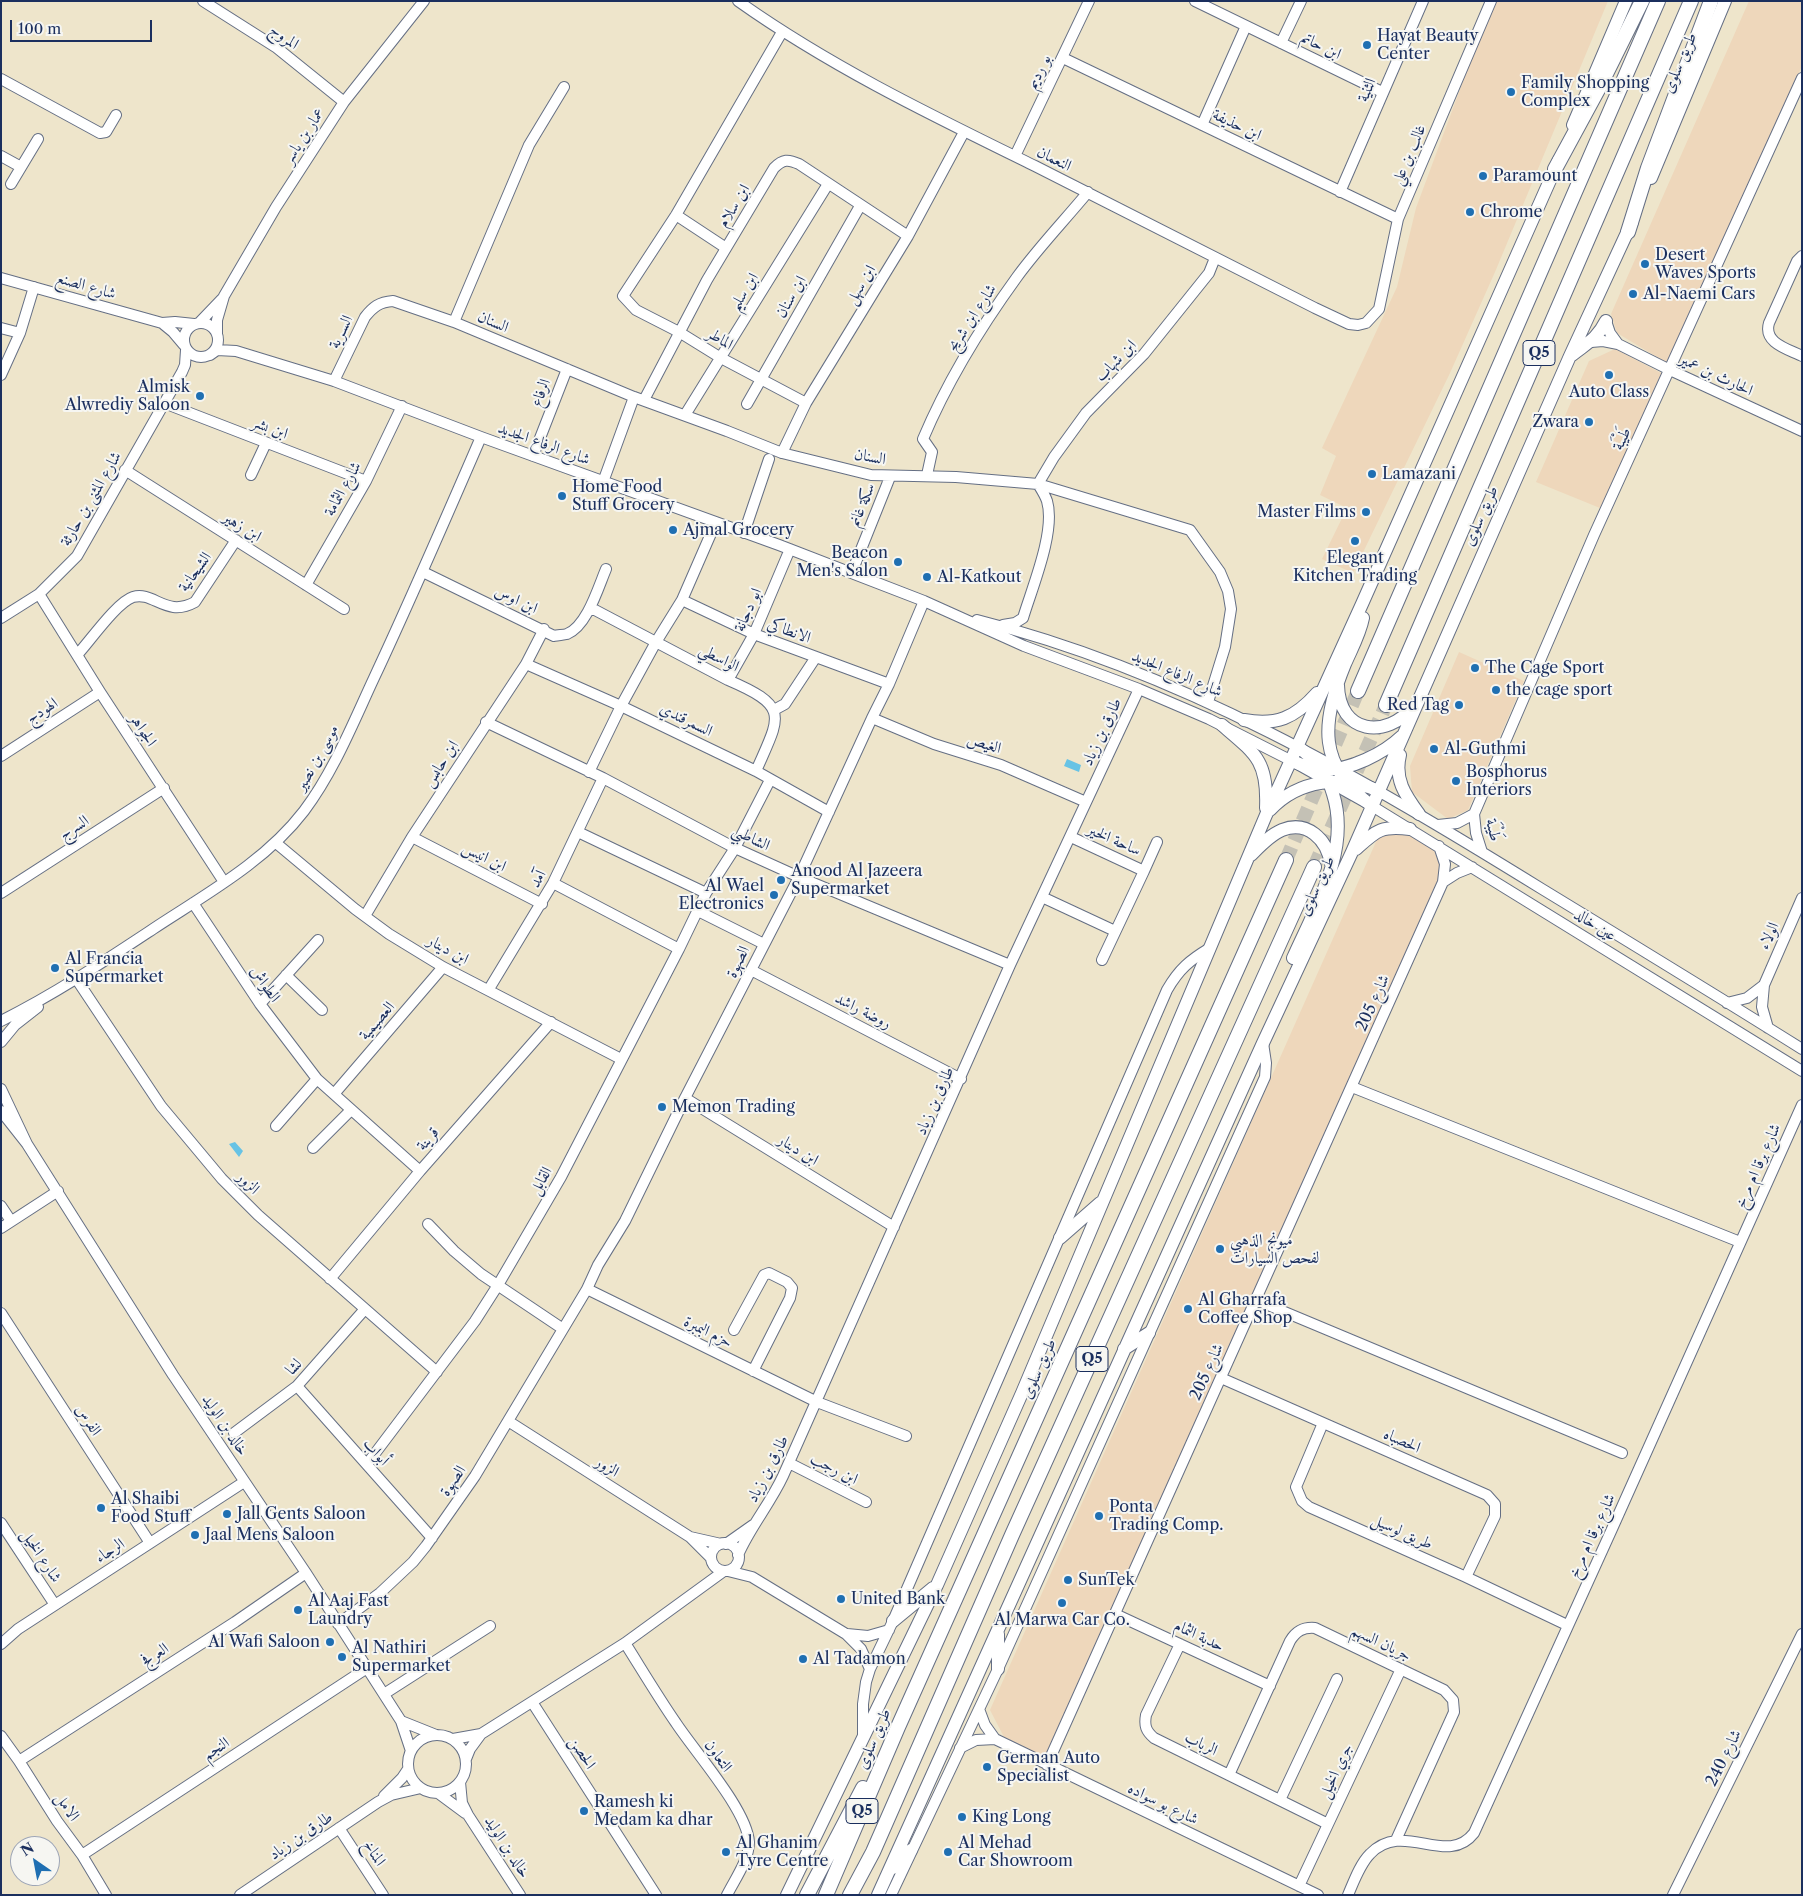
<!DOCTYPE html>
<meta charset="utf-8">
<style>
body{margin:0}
#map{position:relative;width:1803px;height:1896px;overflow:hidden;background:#eee5cb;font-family:"Libre Caslon Text",serif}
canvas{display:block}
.frame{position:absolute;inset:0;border:2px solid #1b2f5e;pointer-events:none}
.north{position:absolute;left:10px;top:1836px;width:50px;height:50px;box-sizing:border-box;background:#f6f6f2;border:1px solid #9ea6b7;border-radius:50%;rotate:327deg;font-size:14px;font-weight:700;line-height:20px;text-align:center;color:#1b2f5e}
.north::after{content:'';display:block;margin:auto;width:18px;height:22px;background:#1f6fb2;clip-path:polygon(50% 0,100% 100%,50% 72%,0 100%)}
.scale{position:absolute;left:10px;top:20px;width:142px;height:22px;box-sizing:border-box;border:2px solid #1b2f5e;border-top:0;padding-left:6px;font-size:15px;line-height:18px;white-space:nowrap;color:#1b2f5e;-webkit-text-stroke:4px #f6f6f2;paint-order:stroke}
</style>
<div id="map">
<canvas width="1803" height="1896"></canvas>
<div class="frame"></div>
<div class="north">N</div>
<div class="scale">100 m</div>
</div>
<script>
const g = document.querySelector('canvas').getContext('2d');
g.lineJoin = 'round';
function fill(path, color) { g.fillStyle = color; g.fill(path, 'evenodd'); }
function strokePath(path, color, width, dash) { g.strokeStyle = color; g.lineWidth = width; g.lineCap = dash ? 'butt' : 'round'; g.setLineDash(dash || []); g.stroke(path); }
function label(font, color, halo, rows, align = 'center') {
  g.font = font + ' "Libre Caslon Text",Amiri,serif'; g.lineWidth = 4; g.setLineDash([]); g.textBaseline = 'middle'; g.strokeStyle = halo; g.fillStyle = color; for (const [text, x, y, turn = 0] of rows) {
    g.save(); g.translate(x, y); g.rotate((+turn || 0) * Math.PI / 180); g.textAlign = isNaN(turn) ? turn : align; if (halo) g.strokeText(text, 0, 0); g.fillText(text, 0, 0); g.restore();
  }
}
fill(new Path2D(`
 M1496,1h112l-113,271 -45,101 -97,200 -31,-14 25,-51 -27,-13 16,-39 -14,-8 75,-161 19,-79 59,-159z
 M1749,1h53v65l-135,297 -50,-30 -6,-19z
 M1615,349l48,25 -63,134 -64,-26 53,-121z
 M1459,652l65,29 -56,129 -20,9 -36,-27 -2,-26z
 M1407,832l27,19 6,12v16l-396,879 -40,-21 -14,-27 389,-875z`), '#eed7bb');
fill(new Path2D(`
 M1067,759l14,6 -2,7 -15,-6z
 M235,1142l8,9 -4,6 -10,-13z`), '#67c3e5');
strokePath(new Path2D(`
 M1286,860l72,-169
 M1314,867l72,-162`), '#c4c1b5', 14, [14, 7]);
const minor = new Path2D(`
 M203,1l74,47 67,54
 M738,1c93,66 195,115 297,165 94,47 187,95 280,142l34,16 9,1 8,-2 13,-14 19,-90 93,-218
 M1195,1l187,91
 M782,32l-106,183 -53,81 13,14 43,22 42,26 85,45
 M1281,43l20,-42
 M1063,58l335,161
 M1,79l99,54 6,-1 10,-17
 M1202,125l44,-99
 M1,156l20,11
 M1015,156l74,-155
 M11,184l27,-45
 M1340,192l83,-191
 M676,215l50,33
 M1802,256l-5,5 -28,62c-6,20 19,26 33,33
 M1,278l161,45 13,-1 19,2
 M1606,321l4,12 8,11
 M454,322l75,-177 35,-58
 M184 340a17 17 0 1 1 34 0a17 17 0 1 1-34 0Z
 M162,323l11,9 11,13
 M199,323l23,-24
 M1,328l19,5
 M217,333v-13l7,-24 52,-89 68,-105 80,-101
 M1591,342l12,-1 15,3 52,26 132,61
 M210,355l7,-5 19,1 98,30 147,56 298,108 145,56 100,45 115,43 70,30 81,41 82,46 430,265
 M1,375l19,-42 14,-46
 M334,381l31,-64c8,-10 14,-15 28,-16l61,21 180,75 93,34 55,22 89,22 85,2 82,7 152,46 30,42 8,19 3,18 -6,38 -17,55
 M644,400l63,-120 67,-112c9,-9 14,-9 25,-4l109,72
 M164,403l202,78
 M747,404l113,-198
 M685,415l143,-231
 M782,453l24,-50 102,-167 56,-104
 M533,456l34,-87
 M125,470l219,139
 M251,475l15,-32
 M927,475l5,-23 -9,-13c24,-57 57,-111 94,-162 21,-29 47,-56 71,-85
 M603,482l31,-85
 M1038,484l16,-27 32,-44 58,-59 65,-81 6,-15
 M744,533l25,-74
 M423,572l131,64c4,-1 9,-1 13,-2 20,-8 31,-46 39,-65
 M852,572l38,-95
 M306,585l60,-104 36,-75
 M39,594l61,98 124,190
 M682,600l72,34 135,50
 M589,610h6l133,70c63,27 52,36 28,91
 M1,618l38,-24 38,-38 105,-184 3,-7 1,-15
 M977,620c204,51 387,159 565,269 87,53 174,106 260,160
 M1003,625l12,-2 8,-5c9,-30 33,-87 24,-117 -2,-6 -6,-12 -9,-17
 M77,655c13,-14 40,-53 56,-58 21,-6 33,21 62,5l41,-62
 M526,664l95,42 135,65 73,41
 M728,680l26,-46 36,-85
 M774,710l11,-6 31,-47
 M872,718l62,26 67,21 85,37
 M486,722l117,56 132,70 64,29 211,88
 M1,756l99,-64
 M589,772l32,-66 35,-64 26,-42 34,-78
 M1438,825l19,-2 17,-9
 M578,832l128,61
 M412,837l130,67
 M1071,837l73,34 -42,89
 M276,843l79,66 34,25 54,33 178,92
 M1482,852l-6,-19 -2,-19 120,-279 208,-457
 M1144,871l13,-29
 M1443,882l14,-9 15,-6
 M553,883l126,66
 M1,893l163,-105
 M1042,897l73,34
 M193,903l67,101 57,75 103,92
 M698,911l66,33
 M365,916l47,-79 114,-173 18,-35
 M751,970l210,109
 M286,975l36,35
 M77,980l84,126 61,73 36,36 179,157
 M489,989l64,-106 50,-105
 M1727,1003l20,-5 17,-13
 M260,1004l58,-64
 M1,1021c54,-27 102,-59 152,-92 53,-35 112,-67 151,-118 30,-40 49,-88 70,-133 37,-79 72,-160 107,-241
 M1768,1028l-6,-21 2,-22 38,-87
 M1,1042l14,-17 23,-18
 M1352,1087l388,155
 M1,1089l26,55 -26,-33
 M334,1094l109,-127
 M685,1098l209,129
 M276,1126l41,-47
 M27,1144l146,231 133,198 95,148 10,30
 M313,1148l38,-38
 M1,1206l10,15
 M428,1224l26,27 27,23 82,55
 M1,1228l57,-37
 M330,1279l90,-108 131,-149
 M587,1289l230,113 89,34
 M1256,1300l366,153
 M1,1313l149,230
 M734,1330l30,-55 5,-2 18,9 5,6 -2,10 -37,73
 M1221,1378l266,117 8,9v12l-29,61
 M297,1386l135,152
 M508,1421l182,116 21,21
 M1323,1423l-27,64 6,14 7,6 157,70 101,48
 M234,1433l63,-47 68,-77
 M789,1463l77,39
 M367,1464l108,-143 23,-36 63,-108 118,-228 27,-56 29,-45 35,-68
 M1,1523l54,82
 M690,1537l31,7
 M711 1557a14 14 0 1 1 28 0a14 14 0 1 1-28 0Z
 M726,1544l27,-19
 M738,1555c12,-28 32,-51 45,-79l227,-511 129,-276
 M728,1571l24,6 94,57 15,15 9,20
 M1115,1614l155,72
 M338,1624l42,-31 33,-31 13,-16 49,-70 112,-187 11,-24 27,-44 60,-123 114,-221 73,-159 17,-34 35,-83
 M847,1634l21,2 21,-6
 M625,1643c17,27 33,54 51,80 19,29 71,87 73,119 0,18 -14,37 -22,53
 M1,1644l17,-15 226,-147
 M1180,1644l-34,71c-2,11 0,16 8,23l174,86
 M384,1694l106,-68
 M532,1702l124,193
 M979,1709l6,16 10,14 323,156
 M401,1721l35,14
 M408 1764a29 29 0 1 1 58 0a29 29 0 1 1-58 0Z
 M1,1736l18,25 38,60 25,34 24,40
 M863,1737v-33l3,-22 4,-13 23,-48 274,-631c12,-21 23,-30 43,-42
 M453,1739l28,-5 144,-91 99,-72
 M960,1748l16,-8 19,-1
 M466,1759l4,-10 11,-15
 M19,1761l216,-139 71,-49
 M1047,1765l396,-883 2,-18 -6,-18
 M1229,1775l61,-134c6,-10 13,-14 25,-13l129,62 9,10 1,12 -58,128
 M460,1782l2,21 6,12 52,80
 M438,1793l27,20
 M384,1796l18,-18 6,-9
 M1280,1800l57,-121
 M339,1828l44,67
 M82,1855l285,-187
 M1299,1886l102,-217
 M240,1895l138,-93 13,-7 30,-7
 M891,1895l107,-226 267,-592 1,-14 -3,-20
 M1348,1895c6,-14 12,-31 22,-41 33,-35 77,14 104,-21l138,-304 190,-424
 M1673,1895l129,-261`);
const major = new Path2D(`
 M1573,125l53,-124
 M1651,178l74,-177
 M1572,355c15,-12 25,-16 34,-34
 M1363,618c-3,16 -12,32 -18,46 -24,58 -28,102 27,142
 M1338,685c1,49 48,55 76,21
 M1244,720c32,6 51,-2 73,-27
 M1222,725c34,29 46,36 44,83
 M1400,755c-6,24 5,40 19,59
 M1290,760c11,5 23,10 34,10 26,0 59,-16 78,-34
 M1270,810c29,-31 72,-35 109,-19
 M1356,849c20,-18 25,-24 54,-20
 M1251,855c9,-9 19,-20 31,-25 25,-10 45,9 49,34
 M1293,958c22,-50 58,-108 40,-164 -3,-9 -5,-18 -11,-25 -7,-9 -16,-16 -25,-23
 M1060,1238l40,-35
 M1124,1349l25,-16
 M893,1621l40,-33
 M998,1634v35
 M893,1868l18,-18
 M787,1895l150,-310 85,-192 244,-578 96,-211 197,-444
 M878,1895l385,-852 89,-191 218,-496 62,-134`);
const highway = new Path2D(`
 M1555,169l45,-83 42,-85
 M1628,232l20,-64 63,-167
 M1358,691l300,-690
 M1386,705l305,-704
 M807,1895l56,-107
 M826,1895l72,-168 388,-867
 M850,1895l23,-43 139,-317 302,-668`);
strokePath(minor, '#656f84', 12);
strokePath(major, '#656f84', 14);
strokePath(highway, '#656f84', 16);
strokePath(minor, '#fff', 10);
strokePath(major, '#fff', 12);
strokePath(highway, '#fff', 14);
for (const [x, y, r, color] of [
 [1367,45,5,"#1f6fb2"],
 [1511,92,5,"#1f6fb2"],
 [1483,176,5,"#1f6fb2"],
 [1470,212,5,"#1f6fb2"],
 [1645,264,5,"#1f6fb2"],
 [1633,294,5,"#1f6fb2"],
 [1609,375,5,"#1f6fb2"],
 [200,396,5,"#1f6fb2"],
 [1589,422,5,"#1f6fb2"],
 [1372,474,5,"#1f6fb2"],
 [562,496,5,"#1f6fb2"],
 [1366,512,5,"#1f6fb2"],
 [673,530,5,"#1f6fb2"],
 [1355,541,5,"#1f6fb2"],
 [898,562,5,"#1f6fb2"],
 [927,577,5,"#1f6fb2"],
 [1475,668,5,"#1f6fb2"],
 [1496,690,5,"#1f6fb2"],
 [1459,705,5,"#1f6fb2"],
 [1434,749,5,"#1f6fb2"],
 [1456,781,5,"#1f6fb2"],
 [781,880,5,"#1f6fb2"],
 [774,895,5,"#1f6fb2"],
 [55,968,5,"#1f6fb2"],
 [662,1107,5,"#1f6fb2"],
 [1220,1249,5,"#1f6fb2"],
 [1188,1309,5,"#1f6fb2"],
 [101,1508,5,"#1f6fb2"],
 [227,1514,5,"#1f6fb2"],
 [1099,1516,5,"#1f6fb2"],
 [195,1535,5,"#1f6fb2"],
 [1068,1580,5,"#1f6fb2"],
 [841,1599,5,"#1f6fb2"],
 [1062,1603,5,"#1f6fb2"],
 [298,1610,5,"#1f6fb2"],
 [330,1642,5,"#1f6fb2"],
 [342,1657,5,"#1f6fb2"],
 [803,1659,5,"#1f6fb2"],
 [987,1767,5,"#1f6fb2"],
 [584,1811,5,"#1f6fb2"],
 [962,1817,5,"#1f6fb2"],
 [726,1852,5,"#1f6fb2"],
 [948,1852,5,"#1f6fb2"]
]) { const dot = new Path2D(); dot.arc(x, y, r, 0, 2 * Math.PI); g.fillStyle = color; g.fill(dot); strokePath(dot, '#f6f6f2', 2); }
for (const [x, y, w] of [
 [1539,353,32],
 [1092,1359,32],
 [862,1811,32]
]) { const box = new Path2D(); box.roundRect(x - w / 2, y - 12.5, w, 25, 4); g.fillStyle = '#f6f6f2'; g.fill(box); strokePath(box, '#1b2f5e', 1); }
label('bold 15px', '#1b2f5e', null, [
 ["Q5",1539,353],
 ["Q5",1092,1359],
 ["Q5",862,1811]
]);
label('16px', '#1b2f5e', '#f6f6f2', [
 ["Hayat Beauty",1377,36],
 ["Center",1377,54],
 ["Family Shopping",1521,83],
 ["Complex",1521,101],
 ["Paramount",1493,176],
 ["Chrome",1480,212],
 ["Desert",1655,255],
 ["Waves Sports",1655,273],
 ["Al-Naemi Cars",1643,294],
 ["Almisk",190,387,"right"],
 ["Alwrediy Saloon",190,405,"right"],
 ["Auto Class",1609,392,"center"],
 ["Zwara",1579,422,"right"],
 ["Lamazani",1382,474],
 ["Home Food",572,487],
 ["Stuff Grocery",572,505],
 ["Master Films",1356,512,"right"],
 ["Ajmal Grocery",683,530],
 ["Beacon",888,553,"right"],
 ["Men's Salon",888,571,"right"],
 ["Elegant",1355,558,"center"],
 ["Kitchen Trading",1355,576,"center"],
 ["Al-Katkout",937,577],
 ["The Cage Sport",1485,668],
 ["the cage sport",1506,690],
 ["Red Tag",1449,705,"right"],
 ["Al-Guthmi",1444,749],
 ["Bosphorus",1466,772],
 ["Interiors",1466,790],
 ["Anood Al Jazeera",791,871],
 ["Supermarket",791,889],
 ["Al Wael",764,886,"right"],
 ["Electronics",764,904,"right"],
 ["Al Francia",65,959],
 ["Supermarket",65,977],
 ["Memon Trading",672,1107],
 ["ميونج الذهبي",1230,1240],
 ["لفحص السيارات",1230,1258],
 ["Al Gharrafa",1198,1300],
 ["Coffee Shop",1198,1318],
 ["Al Shaibi",111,1499],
 ["Food Stuff",111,1517],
 ["Ponta",1109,1507],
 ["Trading Comp.",1109,1525],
 ["Jall Gents Saloon",237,1514],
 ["Jaal Mens Saloon",205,1535],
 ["SunTek",1078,1580],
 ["United Bank",851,1599],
 ["Al Aaj Fast",308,1601],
 ["Laundry",308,1619],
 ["Al Marwa Car Co.",1062,1620,"center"],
 ["Al Wafi Saloon",320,1642,"right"],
 ["Al Nathiri",352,1648],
 ["Supermarket",352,1666],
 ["Al Tadamon",813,1659],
 ["German Auto",997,1758],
 ["Specialist",997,1776],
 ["Ramesh ki",594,1802],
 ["Medam ka dhar",594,1820],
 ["King Long",972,1817],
 ["Al Ghanim",736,1843],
 ["Tyre Centre",736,1861],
 ["Al Mehad",958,1843],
 ["Car Showroom",958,1861]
], 'left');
label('16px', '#1b2f5e', '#f6f6f2', [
 ["المروج",284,37,35],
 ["ابن حاتم",1321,46,26],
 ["طريق سلوى",1680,63,-67],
 ["بو رديم",1039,72,-64],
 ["الثنية",1367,90,-67],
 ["ابن حذيفة",1237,125,26],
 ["عمار بن ياسر",304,136,-57],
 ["غالب بن علي",1409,155,-67],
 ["النعمان",1054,159,27],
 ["ابن سلام",734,206,-59],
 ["ابن سهل",861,285,-59],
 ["شارع الصنع",86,286,16],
 ["ابن سليم",744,292,-58],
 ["ابن سنان",791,297,-60],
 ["شارع ابن شريح",972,318,-57],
 ["السنان",493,322,23],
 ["السـرية",341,332,-64],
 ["الماطر",720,339,31],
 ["ابن شهاب",1116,361,-46],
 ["الحارث بن عمير",1716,375,25],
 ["الرفاع",541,393,-69],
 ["ابن بشر",270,428,21],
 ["طَيْبَة",1622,439,-65],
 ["شارع الرفاع الجديد",544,444,20],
 ["السنان",870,457,10],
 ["شارع الثمامة",343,489,-61],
 ["شارع المثنى بن حارثة",91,499,-60],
 ["سكة غانم",862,505,-68],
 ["طريق سلوى",1481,516,-66],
 ["ابن زهير",242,527,32],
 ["الشيحانية",195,572,-54],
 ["ابن اوس",516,600,25],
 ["ابو دجانة",748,610,-66],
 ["الانطاكي",789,631,20],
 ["الواسطي",719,658,27],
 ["شارع الرفاع الجديد",1177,674,23],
 ["الهودج",42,711,-33],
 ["السمرقندي",686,720,26],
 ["الجواهر",143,730,57],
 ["طارق بن زياد",1102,732,-65],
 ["الغيص",984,744,17],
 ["موسى بن نصير",317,758,-61],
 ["ابن حابس",441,764,-57],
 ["السرج",74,828,-33],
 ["طَيْبَة",1493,830,78],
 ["الشاطبي",751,838,26],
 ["ساحة الخير",1114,840,24],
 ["ابن انيس",484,857,27],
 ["آمد",538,879,-62],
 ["طريق سلوى",1317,886,-65],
 ["عين خالد",1595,925,32],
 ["الولاء",1769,936,-66],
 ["ابن دينار",448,950,29],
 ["الصهوة",738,962,-64],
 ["الطواش",265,984,55],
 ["شارع 205",1373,1003,-66],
 ["روضة راشد",863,1011,27],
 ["العصيمية",377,1021,-49],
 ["طارق بن زياد",935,1101,-66],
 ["قرينة",428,1139,-49],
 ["ابن دينار",798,1150,32],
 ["شارع برقا ام مرخ",1758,1166,-66],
 ["القابل",541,1181,-60],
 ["الزور",248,1183,45],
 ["حزم البمبرة",708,1332,26],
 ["لشا",294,1367,-47],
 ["طريق سلوى",1039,1369,-66],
 ["شارع 205",1207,1372,-66],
 ["الفرس",88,1420,57],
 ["خالد بن الوليد",225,1425,56],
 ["الحصباه",1402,1441,24],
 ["أبواب",376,1452,48],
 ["الزور",607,1467,32],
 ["طارق بن زياد",768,1469,-63],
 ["ابن رجب",834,1469,27],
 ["الصهوة",453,1481,-56],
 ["طريق لوسيل",1402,1532,24],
 ["شارع برقا ام مرخ",1592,1536,-65],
 ["الرجاء",110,1551,-33],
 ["شارع الخيل",41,1556,57],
 ["حدبة الثمام",1199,1636,25],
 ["جريان السهم",1381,1643,25],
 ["العرفج",155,1655,-33],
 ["طريق سلوى",874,1739,-67],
 ["الرباب",1201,1744,26],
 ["النجم",216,1749,-33],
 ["الحصن",582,1753,57],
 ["التعاون",718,1756,54],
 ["شارع 240",1724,1758,-64],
 ["جري الخيل",1336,1771,-65],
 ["شارع بو سواده",1163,1804,26],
 ["الامل",67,1807,56],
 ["طارق بن زياد",301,1836,-34],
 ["خالد بن الوليد",507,1847,57],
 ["المناخ",374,1853,57]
]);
</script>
